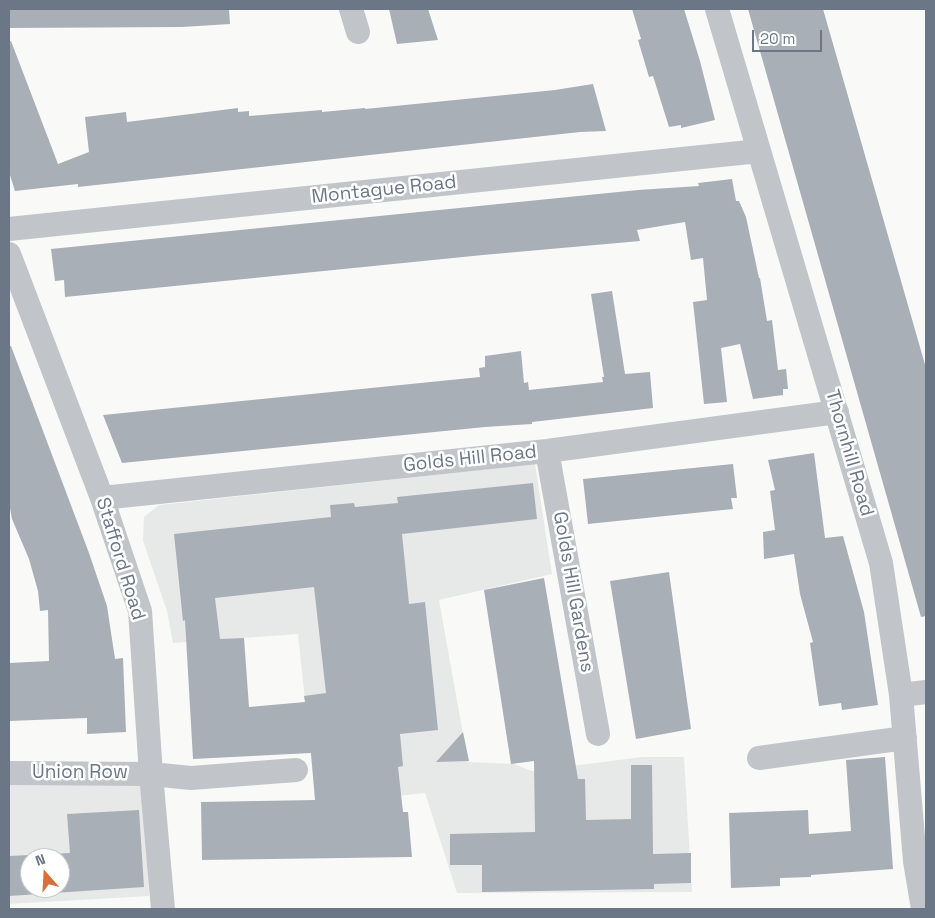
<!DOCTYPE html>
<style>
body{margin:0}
#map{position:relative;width:935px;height:918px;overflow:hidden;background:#f9faf8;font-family:"Space Grotesk",sans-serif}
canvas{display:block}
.frame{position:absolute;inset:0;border:10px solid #6b7787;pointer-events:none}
.north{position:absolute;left:20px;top:848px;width:50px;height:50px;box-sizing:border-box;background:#fff;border:1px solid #c4c9cf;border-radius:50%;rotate:341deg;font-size:14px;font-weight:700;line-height:20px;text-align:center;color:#6b7787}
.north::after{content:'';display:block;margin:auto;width:18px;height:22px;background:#d7713a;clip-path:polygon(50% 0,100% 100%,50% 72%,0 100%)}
.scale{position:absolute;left:752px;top:30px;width:70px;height:22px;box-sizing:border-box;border:2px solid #6b7787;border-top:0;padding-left:6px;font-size:15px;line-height:18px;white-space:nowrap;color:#6b7787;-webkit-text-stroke:4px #fff;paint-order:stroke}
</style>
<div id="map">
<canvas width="935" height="918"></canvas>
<div class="frame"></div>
<div class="north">N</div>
<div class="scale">20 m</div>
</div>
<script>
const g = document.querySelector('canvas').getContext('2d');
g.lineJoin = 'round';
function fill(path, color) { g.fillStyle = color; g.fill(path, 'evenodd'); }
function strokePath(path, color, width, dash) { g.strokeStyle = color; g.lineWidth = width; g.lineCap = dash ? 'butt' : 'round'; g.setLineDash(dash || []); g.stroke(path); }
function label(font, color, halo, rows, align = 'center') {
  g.font = font + ' "Space Grotesk",sans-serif'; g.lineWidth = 5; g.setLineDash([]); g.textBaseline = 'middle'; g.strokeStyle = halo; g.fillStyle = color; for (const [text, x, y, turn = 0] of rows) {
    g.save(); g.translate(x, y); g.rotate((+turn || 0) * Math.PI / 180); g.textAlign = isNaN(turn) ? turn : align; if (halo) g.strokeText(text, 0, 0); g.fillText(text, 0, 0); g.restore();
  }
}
fill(new Path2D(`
 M535,464l17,110 -113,26 29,162 46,2 18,7 110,-14h42l8,135 -235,1 -32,-100 -109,12 -18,-171 -125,9 -6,-32 -24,-70 1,-24 15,-12z
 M9,781l137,1 3,114 -140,8zM30,858h30v30h-30z`), '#e7e9e9');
fill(new Path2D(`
 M9,9h220l1,15 -48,3 -173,1z
 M389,9h39l10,31 -41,4z
 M632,9h52l16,52 15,59 -34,8v-3l-12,2 -16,-51 -4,1 -11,-37 3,-1z
 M748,9h75l103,359v248l-5,1z
 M11,41l47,123 31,-12 -4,-35 41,-5 1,10 111,-14v4l11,-1v5l73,-6v2l43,-4v1l190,-19 38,-6 13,47 -26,1 -502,55v-3l-63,7 -6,-19v-130z
 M732,179l4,22h3l7,16 13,61h1l7,43 5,-1 6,50 8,-1 2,20h-5v6l-30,4 -13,-55 -19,4 6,54 -23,2 -11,-102 14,-2 -4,-42 -12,2 -6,-38 -48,8 3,11 -157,14 -418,42 -1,-17 -9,1 -4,-32 587,-59 61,-4 -1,-3z
 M612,291l13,83 25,-2 3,36 -121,14v2l-47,3 -363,36 -19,-48 377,-38 -1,-9 6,-1v-11l36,-5 3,32 4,-1 1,8 74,-8 -1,-5h2l-13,-83z
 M9,346h2l78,207 18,53 8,53 8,-1 3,74 -39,2v-16l-78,3v-58l40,-2 -1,-51 -8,1 -2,-20 -9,-32 -17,-40 -3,-16z
 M814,453l11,85 18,-2 21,76 14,93 -36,5 -1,-7 -22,3 -9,-63 3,-1 -13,-48 -6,-40 -30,5 -1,-27 12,-2 -5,-39 5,-1 -7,-30z
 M733,464l4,34h-6l2,11 -145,15 -5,-45z
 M533,483l4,36 -135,15 7,70 16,-2 13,128 -38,4 3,32 -5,1 5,45h5l4,45 -210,3 -1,-58 114,-2 -4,-47 -118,6 -8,-139 -2,1 -9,-87 157,-17 -1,-12 24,-2 1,4 43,-4 -1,-6zM314,587l12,106 -22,3 1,6 -56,5 -5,-69 -24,1 -5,-41z
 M669,572l22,157 -55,10 -26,-158z
 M544,578l34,201h7l1,41 45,-1v-54h21l1,89 38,-1v30l-37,1v5l-172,3v-27h-32v-31l85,-2 -1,-71 -23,3 -27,-174z
 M463,732l6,29 -33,1z
 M885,757l8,112 -82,6v2l-31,1v8l-49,2 -2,-75 79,-3 1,24 42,-3 -5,-71z
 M139,810l5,77 -135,9v-40l61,-3 -3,-39zM30,858h30v30h-30z`), '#a9afb7');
strokePath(new Path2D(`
 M351,9l7,23
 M717,9l164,554 20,132 14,166 8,48
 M9,229l750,-78
 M9,254l93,244 38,113 11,163 12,135
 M547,451l51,283
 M102,498l445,-47 290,-39
 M901,695l25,-3
 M759,758l146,-20
 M9,773l142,1 40,4 105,-8`), '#c1c5c9', 24);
label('19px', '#6b7787', '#fff', [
 ["Montague Road",384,190,-6],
 ["Thornhill Road",849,453,74],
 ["Golds Hill Road",470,459,-6],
 ["Stafford Road",120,559,73],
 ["Golds Hill Gardens",573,592,80],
 ["Union Row",80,773]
]);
</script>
